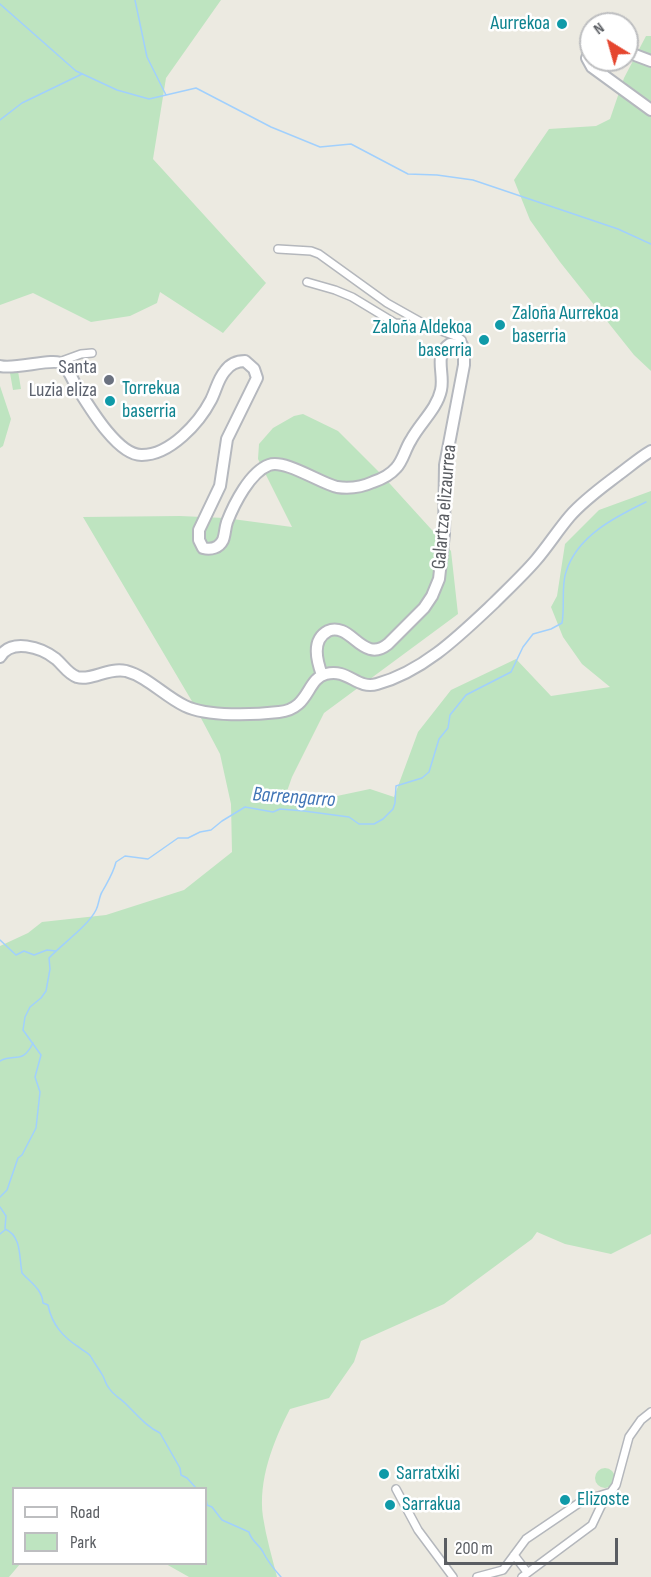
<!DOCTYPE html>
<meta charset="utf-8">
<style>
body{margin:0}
#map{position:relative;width:651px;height:1577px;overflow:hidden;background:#eceae1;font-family:"Sofia Sans Condensed",sans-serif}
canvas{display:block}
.legend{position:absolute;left:12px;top:1487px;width:195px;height:78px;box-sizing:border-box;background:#fff;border:2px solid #bdbec0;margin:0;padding:8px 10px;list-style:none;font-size:18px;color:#5a5d62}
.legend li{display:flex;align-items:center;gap:12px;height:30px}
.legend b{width:30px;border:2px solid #bdbec0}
.north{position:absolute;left:579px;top:12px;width:60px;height:60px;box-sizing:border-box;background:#fff;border:2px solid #bdbec0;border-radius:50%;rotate:323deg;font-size:16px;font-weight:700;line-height:24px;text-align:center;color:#5a5d62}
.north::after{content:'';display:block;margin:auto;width:21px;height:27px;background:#e5462f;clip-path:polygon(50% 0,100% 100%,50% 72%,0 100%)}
.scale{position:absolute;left:444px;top:1538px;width:174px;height:27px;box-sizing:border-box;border:3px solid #5a5d62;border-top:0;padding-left:8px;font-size:18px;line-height:21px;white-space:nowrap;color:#5a5d62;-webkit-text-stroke:4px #fff;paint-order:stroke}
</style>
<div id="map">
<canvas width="651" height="1577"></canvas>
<ul class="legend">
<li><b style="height:8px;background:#fff"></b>Road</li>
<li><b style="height:16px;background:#bee4c0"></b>Park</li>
</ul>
<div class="north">N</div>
<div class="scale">200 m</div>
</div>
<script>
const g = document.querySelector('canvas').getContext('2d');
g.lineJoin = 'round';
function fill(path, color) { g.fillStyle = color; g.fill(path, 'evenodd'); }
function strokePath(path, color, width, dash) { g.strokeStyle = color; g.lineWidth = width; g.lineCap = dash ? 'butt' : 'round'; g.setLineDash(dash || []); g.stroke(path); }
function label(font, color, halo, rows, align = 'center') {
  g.font = font + ' "Sofia Sans Condensed",sans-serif'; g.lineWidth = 5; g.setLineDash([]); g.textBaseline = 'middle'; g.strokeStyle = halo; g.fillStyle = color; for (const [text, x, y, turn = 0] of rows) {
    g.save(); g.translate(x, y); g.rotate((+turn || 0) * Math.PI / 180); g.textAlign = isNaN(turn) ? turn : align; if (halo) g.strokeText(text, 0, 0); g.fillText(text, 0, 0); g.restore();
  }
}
fill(new Path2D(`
 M0,0h221l-55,78 -13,81 113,124 -43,50 -63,-41 -3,11 -27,13 -39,6 -58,-29 -33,12z
 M646,36h5v335l-17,-16 -74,-93 -30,-42 -16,-40 35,-51 47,-3 14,-7 14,-41z
 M18,371l3,18 -8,1 -3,-17z
 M0,386l11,33 -8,27 -3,2z
 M303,414l35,17 43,43 70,77 7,63 -134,99 -32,64 -7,20 33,3 52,-11 24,8 24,-65 33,-42 65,-31 35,37 59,-9 -28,-23 -19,-27 -12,-30 6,-11 8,-52 34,-34 52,-19v743l-40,20 -46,-10 -28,-12 -5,7 -88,65 -83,37 -7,21 -25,36 -39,11c-17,33 -32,71 -27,108 3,20 9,40 14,60h-88l-23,-13h40v-76h-192v76h6l-11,13h-9v-631l28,-13 14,-11 64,-7 78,-25 48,-38 -1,-48 -11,-50 -27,-51 -110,-186 97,-1 45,2 67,9 -34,-68 1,-15 14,-16 21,-12z
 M595 1478a10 10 0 1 1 20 0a10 10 0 1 1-20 0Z`), '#bee4c0');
strokePath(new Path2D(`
 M135,0l12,57 19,38
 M0,4l76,67 41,19 32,9 47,-11 75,39 49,20 31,-3 57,30 29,1 36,5 145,49 33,15
 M0,120l22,-17 60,-29
 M0,940l16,15 8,-4 10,4 13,-5 9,1
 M0,1061c15,-8 22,4 33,-18
 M0,1197l7,-7 11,-32 4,-3 14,-27 4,-36 -5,-15 6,-22 -18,-25 2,-13 5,-10 11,-9 5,-7 4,-22 -1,-11c13,-14 39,-32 47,-48 3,-6 3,-13 6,-18 6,-11 11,-18 14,-30l9,-6 23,3 30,-21h10l12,-6 11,-2 11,-9 23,-14 28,5 7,-3 24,2 45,6 10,7h15l9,-5 10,-10 2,-6 1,-17 26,-8 7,-6 10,-33 9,-11 2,-13 16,-20 45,-23 12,-25 10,-13 18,-5 11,-6c3,-16 -1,-37 4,-51 11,-36 49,-55 80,-70
 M0,1207l6,9 -1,12
 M5,1229c17,7 14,29 17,44 9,10 20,16 21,30l5,2c4,20 15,32 32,43 3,3 9,5 11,9 4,7 8,12 12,19 2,4 3,9 6,12 4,7 11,10 17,16 11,11 21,23 34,29l20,35 1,7 6,3 9,10
 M0,1234l5,-4
 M206,1498l1,7 5,2 10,13 27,12c2,9 10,12 14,20 5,10 10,16 18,25`), '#a1d0fd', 1.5);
const street = new Path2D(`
 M278,249l33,2 8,3 68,49 41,23 30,11 4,3v5
 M307,282l28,8 17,7 43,26 30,2
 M59,362l22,-8 11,-1
 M396,1489l22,41 35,47
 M514,1555l13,17
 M477,1577l26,-7 23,-31 56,-38 26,-8
 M522,1577l70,-52 9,-19 15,-21 13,-48 12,-17 10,-8`);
const secondary = new Path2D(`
 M591,49l-4,9 5,9 59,43
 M627,52l24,9
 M0,366c16,4 54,-9 63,-2 5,5 9,14 12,20 12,19 42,72 67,71 28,0 57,-32 69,-55 5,-10 7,-21 14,-29 5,-7 11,-10 20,-10l9,8 3,9 -30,61 -7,47 -21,44v10l4,8c8,2 16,0 20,-8 2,-5 2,-12 4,-18 7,-18 23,-50 42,-57 16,-6 51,18 68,22 13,2 25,0 36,-5 9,-3 17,-7 23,-14 7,-7 9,-19 15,-28 9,-17 26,-31 30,-50 4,-17 -8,-35 9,-46l12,1 2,5v15l-19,100 -1,69 -5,45 -7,17 -8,12 -36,36c-5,4 -11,7 -18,5 -11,-3 -18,-14 -28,-18 -5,-2 -10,-2 -14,0 -17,9 -11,30 -6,44
 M0,657c11,-19 41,-10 56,2 7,6 12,15 21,18 15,4 31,-10 49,-6 22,6 38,25 59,35 23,11 69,9 94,6 31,-3 27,-33 47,-38 22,-6 31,16 51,10 47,-13 83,-49 118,-82 14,-14 29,-28 41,-42 12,-14 22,-30 34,-44 14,-16 31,-28 48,-41 11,-8 21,-17 33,-24`);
strokePath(street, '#b4b7bc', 10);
strokePath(secondary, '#b5b8be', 14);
strokePath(street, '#fff', 7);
strokePath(secondary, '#fff', 10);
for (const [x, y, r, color] of [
 [562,24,6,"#0f9aa8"],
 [500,325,6,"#0f9aa8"],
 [484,340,6,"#0f9aa8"],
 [109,380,6,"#6b7280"],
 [110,401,6,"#0f9aa8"],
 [384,1474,6,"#0f9aa8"],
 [565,1500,6,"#0f9aa8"],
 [390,1505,6,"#0f9aa8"]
]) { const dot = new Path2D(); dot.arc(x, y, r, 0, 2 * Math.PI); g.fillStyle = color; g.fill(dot); strokePath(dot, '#fff', 2); }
label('20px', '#0d838f', '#fff', [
 ["Aurrekoa",550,24,"right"],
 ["Zaloña Aurrekoa",512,314],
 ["baserria",512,337],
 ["Zaloña Aldekoa",472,328,"right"],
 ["baserria",472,351,"right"],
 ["Torrekua",122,389],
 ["baserria",122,412],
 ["Sarratxiki",396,1474],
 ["Elizoste",577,1500],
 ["Sarrakua",402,1505]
], 'left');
label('20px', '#5b616d', '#fff', [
 ["Santa",97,368],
 ["Luzia eliza",97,391]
], 'right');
label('20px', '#5a5d62', '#fff', [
 ["Galartza elizaurrea",445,507,-85]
]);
label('italic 21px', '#4175b6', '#fff', [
 ["Barrengarro",294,798,4]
]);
</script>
